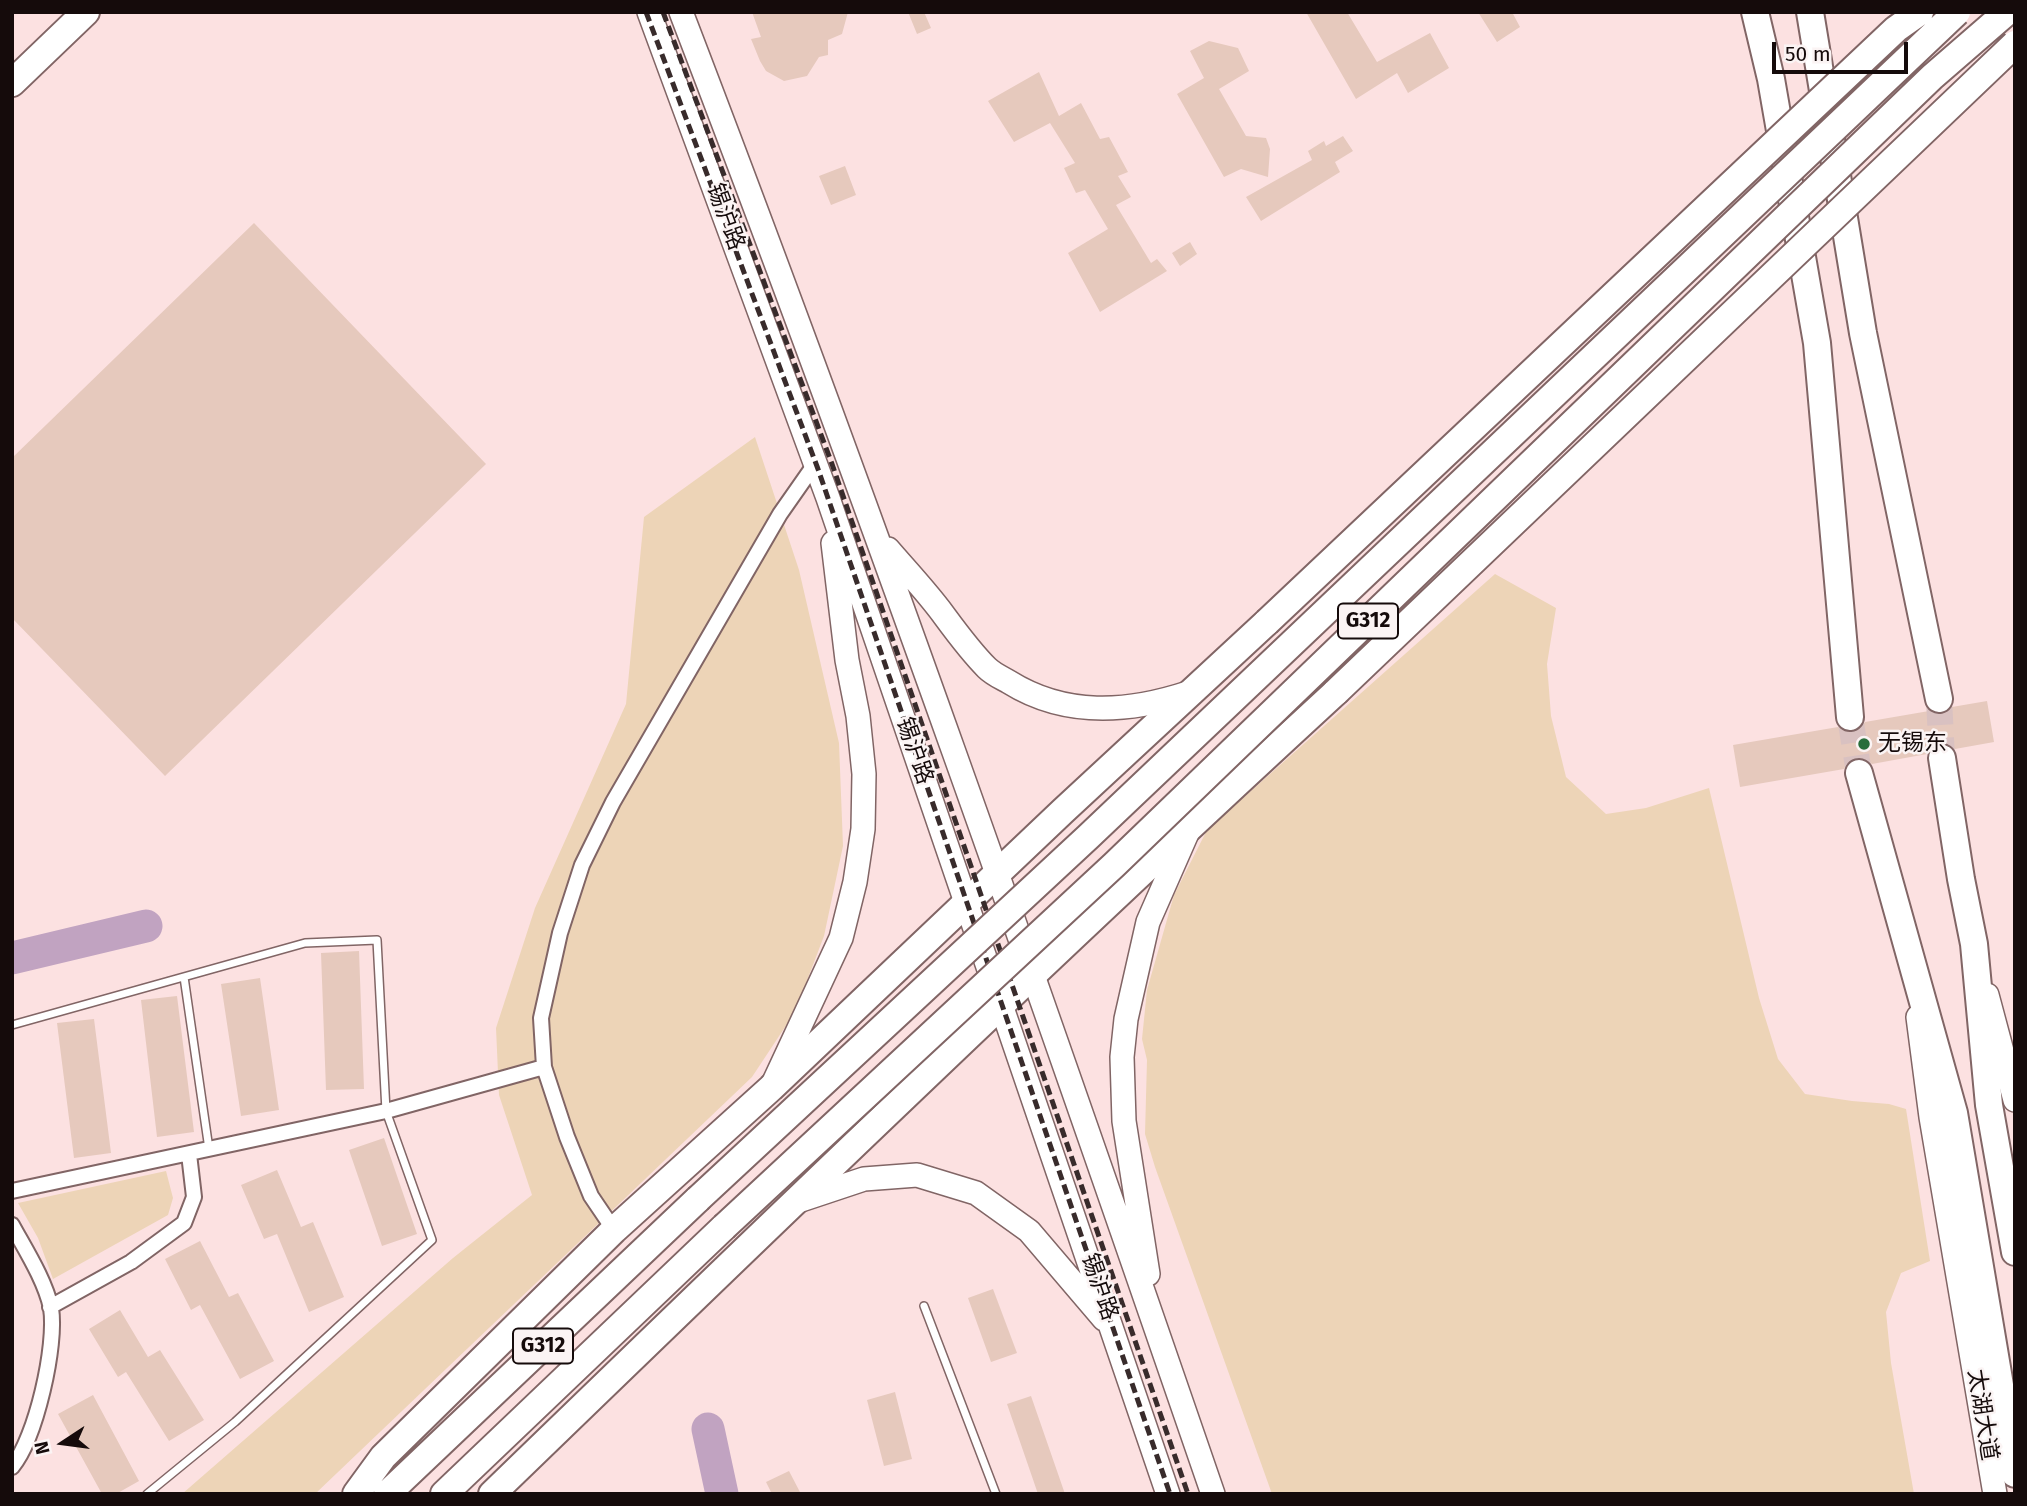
<!DOCTYPE html>
<meta charset="utf-8">
<style>
body{margin:0}
#map{position:relative;width:2027px;height:1506px;overflow:hidden;background:#fce1e1;font-family:"Fira Sans",sans-serif}
canvas{display:block}
.frame{position:absolute;inset:0;border:14px solid #150b0b;pointer-events:none}
.north{position:absolute;left:28px;top:1408px;width:70px;height:70px;-webkit-text-stroke:5px #fbf4f4;paint-order:stroke;rotate:257deg;font-size:19px;font-weight:700;line-height:28px;text-align:center;color:#150b0b}
.north::after{content:'';display:block;margin:auto;width:24px;height:32px;background:#150b0b;clip-path:polygon(50% 0,100% 100%,50% 72%,0 100%)}
.scale{position:absolute;left:1772px;top:42px;width:136px;height:32px;box-sizing:border-box;border:4px solid #150b0b;border-top:0;padding-left:9px;font-size:21px;line-height:24px;white-space:nowrap;color:#150b0b;-webkit-text-stroke:5px #fbf4f4;paint-order:stroke}
</style>
<div id="map">
<canvas width="2027" height="1506"></canvas>
<div class="frame"></div>
<div class="north">N</div>
<div class="scale">50 m</div>
</div>
<script>
const g = document.querySelector('canvas').getContext('2d');
g.lineJoin = 'round';
function fill(path, color) { g.fillStyle = color; g.fill(path, 'evenodd'); }
function strokePath(path, color, width, dash) { g.strokeStyle = color; g.lineWidth = width; g.lineCap = dash ? 'butt' : 'round'; g.setLineDash(dash || []); g.stroke(path); }
function label(font, color, halo, rows, align = 'center') {
  g.font = font + ' "Fira Sans","Noto Sans SC",sans-serif'; g.lineWidth = 5; g.setLineDash([]); g.textBaseline = 'middle'; g.strokeStyle = halo; g.fillStyle = color; for (const [text, x, y, turn = 0] of rows) {
    g.save(); g.translate(x, y); g.rotate((+turn || 0) * Math.PI / 180); g.textAlign = isNaN(turn) ? turn : align; if (halo) g.strokeText(text, 0, 0); g.fillText(text, 0, 0); g.restore();
  }
}
fill(new Path2D(`
 M755,437l44,133 40,173 4,103 -19,90 -29,76 -43,65 -437,417h-133l271,-236 79,-63 -33,-100 -3,-67 39,-120 91,-204 18,-187z
 M1495,574l61,34 -9,56 4,52 15,61 40,37 40,-6 63,-20 50,210 19,61 27,35 47,7 37,3 17,5 24,152 -29,12 -15,39 5,51 23,131h-642l-117,-327 -10,-33 2,-74 -5,-21 5,-49 27,-95 33,-65z
 M166,1171l7,27 -5,17 -115,64 -15,-41 -20,-35z`), '#edd4b7');
strokePath(new Path2D(`
 M12,958l134,-32
 M708,1429l14,65`), '#c1a3c1', 33);
fill(new Path2D(`
 M752,12h96l-6,22 -14,6v15l-9,2 -12,19 -23,5 -18,-10 -6,-10 -9,-22 10,-2z
 M908,12h16l7,16 -14,6z
 M1306,12h41l30,50 53,-29 19,35 -41,25 -11,-20 -41,26z
 M1478,12h34l8,15 -23,15z
 M1209,41l29,7 11,23 -30,18 27,47 20,2 4,11 -2,28 -27,-8 -17,8 -47,-83 27,-16 -14,-27z
 M1039,72l20,44 22,-13 19,36 9,-2 19,35 -10,4 13,21 -15,8 35,58 6,-4 10,12 -67,41 -32,-59 40,-24 -23,-39 -9,3 -12,-25 11,-5 -25,-40 -36,19 -26,-41z
 M1343,136l10,15 -18,11 5,10 -79,49 -15,-24 66,-37 -4,-9 16,-10 2,5z
 M845,166l11,29 -25,10 -12,-29z
 M254,223l232,241 -321,312 -153,-158v-160z
 M1190,242l7,12 -17,12 -8,-13z
 M1987,701l7,41 -39,7 -7,-5 -9,-1 -7,3 -5,8 -55,10 -8,-6h-9l-7,4 -4,7 -104,18 -7,-42 105,-18 6,4 8,2 8,-4 5,-7 64,-11 13,3 10,-7z
 M359,951l5,138 -38,1 -5,-137z
 M260,978l19,132 -38,6 -20,-132z
 M177,996l17,136 -37,5 -16,-137z
 M94,1019l17,134 -37,5 -17,-135z
 M384,1138l33,96 -35,12 -33,-96z
 M277,1170l24,57 12,-5 31,75 -35,15 -32,-78 -13,5 -23,-54z
 M200,1241l29,56 9,-4 36,68 -34,18 -40,-74 -9,5 -26,-51z
 M993,1289l24,64 -26,9 -23,-64z
 M120,1310l28,47 12,-7 44,70 -35,21 -43,-69 -8,5 -29,-48z
 M895,1392l17,67 -28,7 -17,-66z
 M93,1395l46,86 -23,13h-14l-44,-80z
 M1031,1396l34,98h-27l-31,-90z
 M789,1471l12,23h-29l-6,-12z`), '#e6c9bd');
strokePath(new Path2D(`
 M1939,699l3,59
 M1850,717l9,56`), '#d9c1c1', 26, [26, 13]);
const lane = new Path2D(`
 M184,977l25,172
 M12,1025l293,-82 72,-3 9,171 46,129 -197,182 -88,72
 M924,1306l72,188`);
const street = new Path2D(`
 M12,1191l374,-80 158,-44
 M12,1225c13,24 33,55 39,83 6,37 -15,130 -39,159
 M614,1230l-23,-34 -24,-59 -23,-70 -3,-49 19,-85 22,-68 31,-63 167,-288 35,-50
 M50,1307l81,-45 53,-39 10,-26 -5,-43`);
const primary = new Path2D(`
 M649,12l179,486 340,996
 M681,12c188,490 361,985 532,1482
 M888,549c18,21 38,42 55,65 14,19 27,37 44,54 6,6 15,10 22,14 56,35 118,31 179,11
 M1987,995l28,105
 M1918,1017l13,100 64,377
 M773,1084l68,-146 14,-56 8,-53 1,-55 -6,-58 -11,-56 -14,-117
 M795,1202l69,-23 53,-4 59,18 53,38 75,88
 M1148,1274l-24,-153 -2,-64 4,-38 22,-97 40,-91`);
const highway = new Path2D(`
 M1755,12l16,67 46,264 33,374
 M1810,12l53,321 76,366
 M12,83l74,-71
 M1942,758l19,121 13,65 15,161 26,147
 M1859,773l95,340 61,361
 M356,1494l27,-37 231,-227 157,-142 292,-277 204,-189
 M387,1494l311,-295
 M444,1494l280,-267
 M492,1494c279,-270 558,-539 844,-802`);
strokePath(lane, '#816565', 10);
strokePath(street, '#816565', 18);
strokePath(primary, '#816565', 26);
strokePath(highway, '#816565', 30);
strokePath(lane, '#fff', 7);
strokePath(street, '#fff', 14);
strokePath(primary, '#fff', 23);
strokePath(highway, '#fff', 26);
strokePath(new Path2D(`
 M646,12l172,457 352,1025
 M663,12l169,452 356,1030`), '#382b2b', 5, [10, 5]);
const highwayBridge = new Path2D(`
 M1267,622l629,-593 24,-17
 M1336,692l679,-648
 M698,1199l390,-362 869,-825
 M724,1227l390,-362 818,-788 75,-65`);
strokePath(highwayBridge, '#816565', 30, []);
strokePath(highwayBridge, '#fff', 26);
for (const [x, y, r, color] of [
 [1864,744,7,"#286e3b"]
]) { const dot = new Path2D(); dot.arc(x, y, r, 0, 2 * Math.PI); g.fillStyle = color; g.fill(dot); strokePath(dot, '#fbf4f4', 2.5); }
for (const [x, y, w] of [
 [1368,621,60],
 [543,1346,60]
]) { const box = new Path2D(); box.roundRect(x - w / 2, y - 17.5, w, 35, 5); g.fillStyle = '#fbf4f4'; g.fill(box); strokePath(box, '#150b0b', 2); }
label('bold 21px', '#150b0b', null, [
 ["G312",1368,621],
 ["G312",543,1346]
]);
label('23px', '#150b0b', '#fbf4f4', [
 ["锡沪路",725,217,70],
 ["锡沪路",914,751,71],
 ["锡沪路",1099,1287,71],
 ["太湖大道",1982,1415,81]
]);
label('23px', '#150b0b', '#fbf4f4', [
 ["无锡东",1878,744]
], 'left');
</script>
